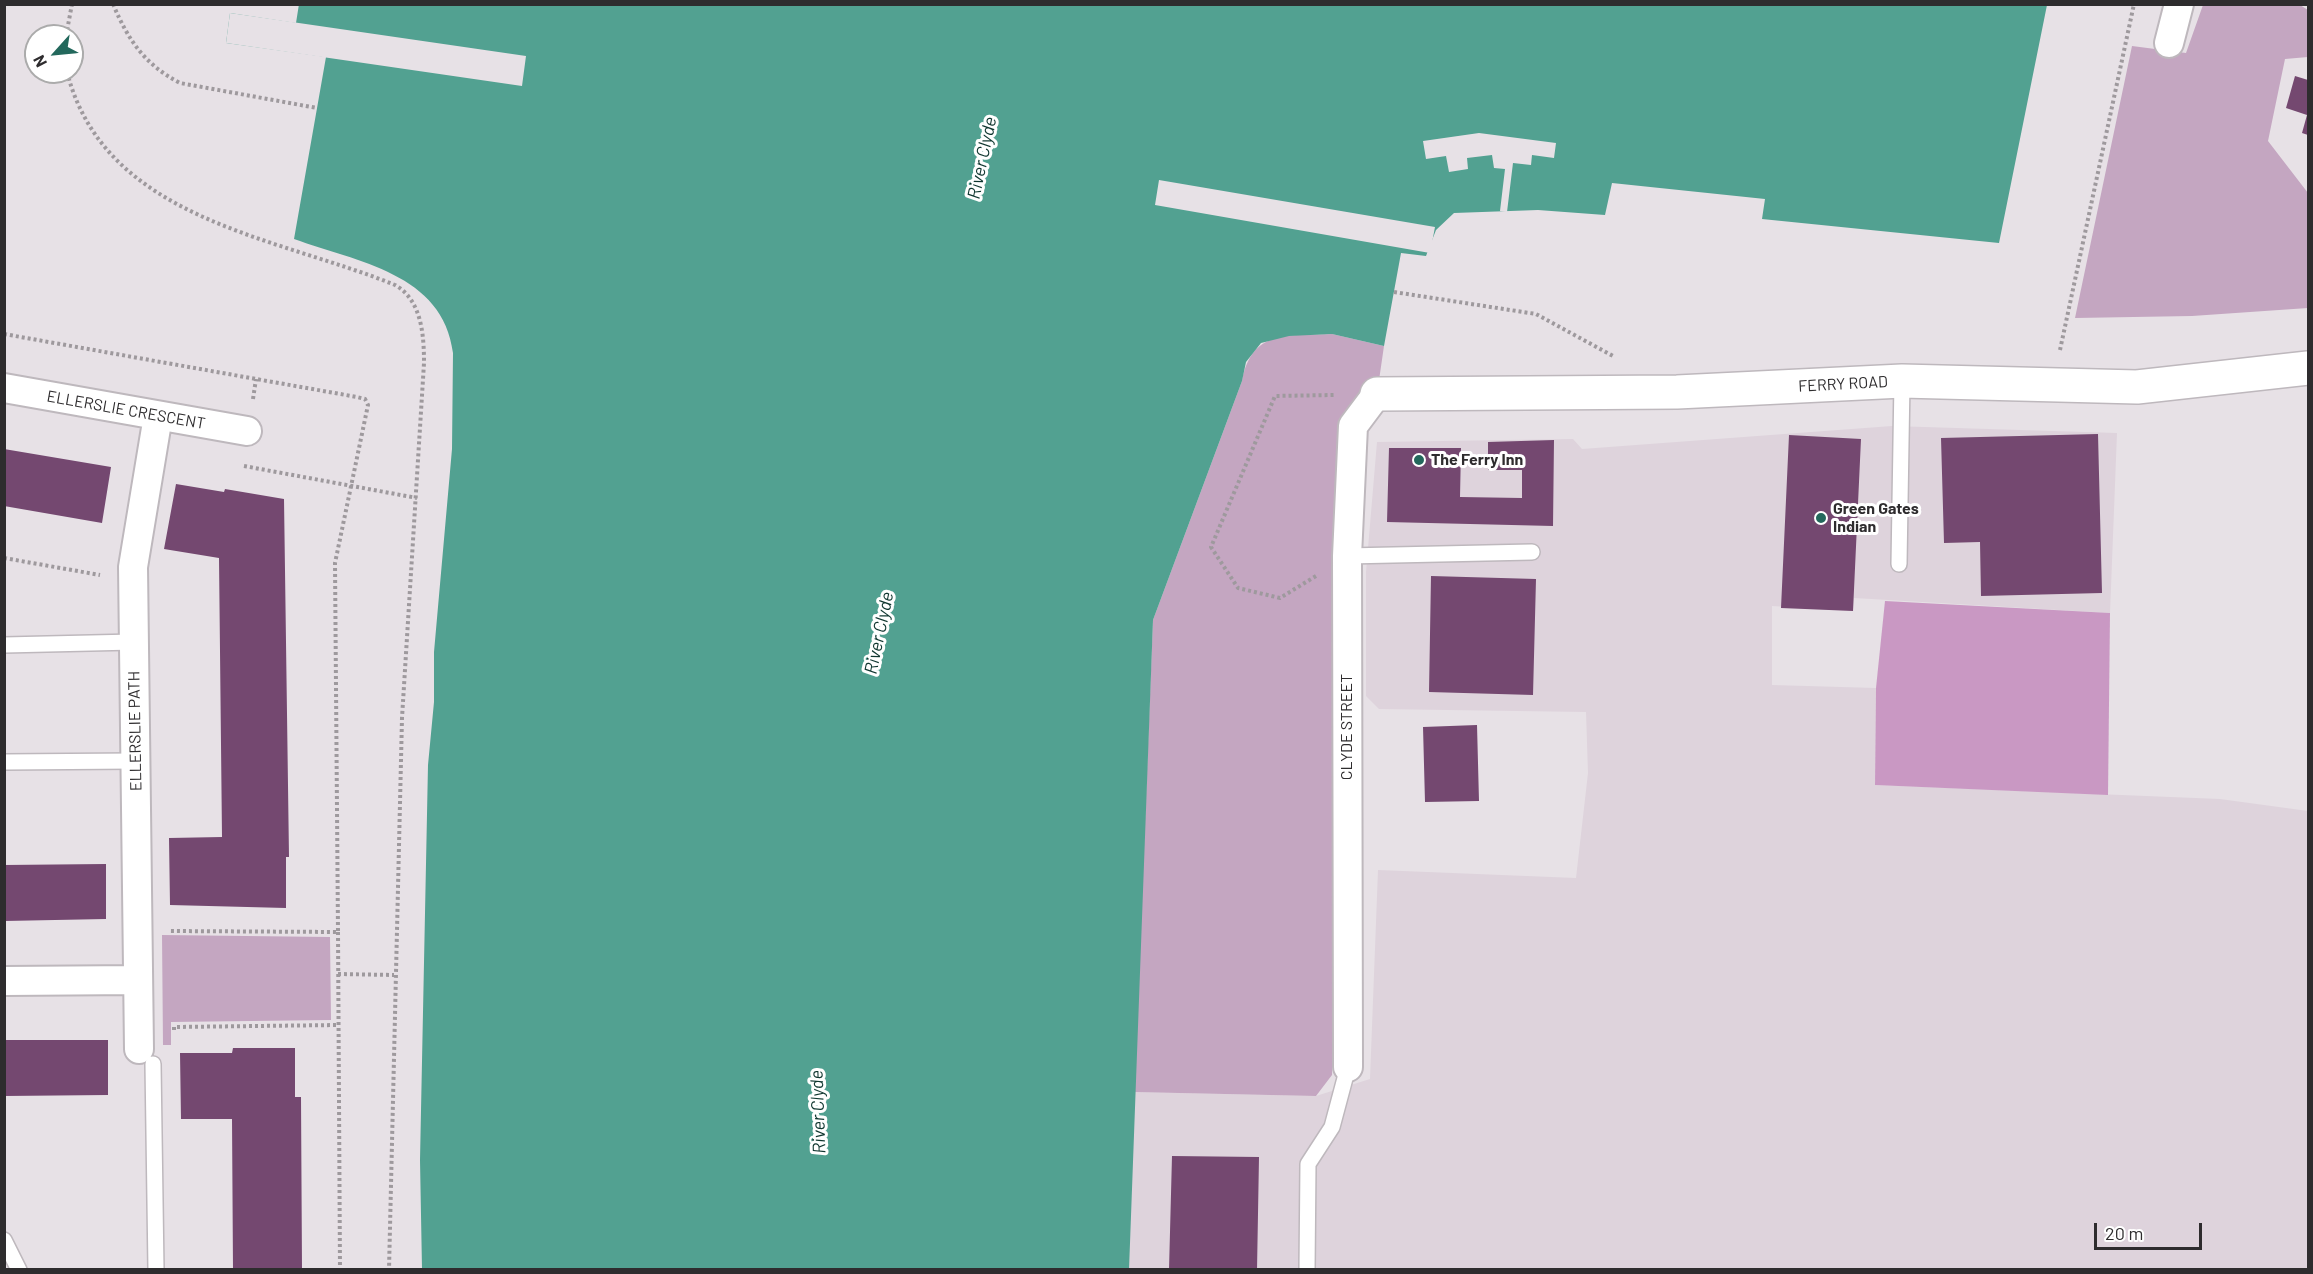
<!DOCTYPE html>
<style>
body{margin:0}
#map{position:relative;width:2313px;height:1274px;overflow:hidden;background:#e7e1e6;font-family:Barlow,sans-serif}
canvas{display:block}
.frame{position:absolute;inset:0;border:6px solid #2e2c2e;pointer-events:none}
.north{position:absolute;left:24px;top:24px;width:60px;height:60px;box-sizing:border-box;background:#fff;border:2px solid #ababab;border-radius:50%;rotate:243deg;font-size:16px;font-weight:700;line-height:24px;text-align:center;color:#2e2c2e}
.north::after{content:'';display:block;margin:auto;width:21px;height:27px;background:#23685c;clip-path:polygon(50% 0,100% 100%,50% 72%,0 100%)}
.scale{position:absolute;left:2094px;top:1223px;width:108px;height:27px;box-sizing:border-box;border:3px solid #2e2c2e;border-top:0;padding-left:8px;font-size:18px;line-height:21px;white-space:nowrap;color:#2e2c2e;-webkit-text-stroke:4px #fff;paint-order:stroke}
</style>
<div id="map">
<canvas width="2313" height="1274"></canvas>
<div class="frame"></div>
<div class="north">N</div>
<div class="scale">20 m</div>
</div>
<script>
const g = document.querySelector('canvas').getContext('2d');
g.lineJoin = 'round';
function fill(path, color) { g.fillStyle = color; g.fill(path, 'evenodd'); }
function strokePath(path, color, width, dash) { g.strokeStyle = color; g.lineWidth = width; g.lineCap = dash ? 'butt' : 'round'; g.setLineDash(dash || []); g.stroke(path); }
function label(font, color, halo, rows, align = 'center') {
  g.font = font + ' Barlow,sans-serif'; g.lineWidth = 6; g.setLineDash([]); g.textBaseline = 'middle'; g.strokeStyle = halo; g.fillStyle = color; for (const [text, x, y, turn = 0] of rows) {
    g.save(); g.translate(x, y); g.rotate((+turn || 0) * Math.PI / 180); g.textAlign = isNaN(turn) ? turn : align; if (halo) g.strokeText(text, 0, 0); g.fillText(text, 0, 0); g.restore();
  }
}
fill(new Path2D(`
 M1892,426l225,7 -7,180 -256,-15 -1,13 -81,-5v79l104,3 -1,97 345,14 88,12v458l-1179,1 5,-178 182,4 54,-17 8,-209 198,8 12,-105 -2,-61 -207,-3 -13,-13v-124l11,-130 196,-3 9,10z`), '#ded3dc');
fill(new Path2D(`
 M2203,5h97l8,5v47l-23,2 -17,82 40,52v115l-116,8 -117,2 57,-272 54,7z
 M1332,334l52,12 -7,48 -24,32 -21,649 -16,21 -182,-4 19,-472 89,-239c10,-52 45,-45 90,-47z
 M162,935l168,2 1,83 -160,2v23h-8z`), '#c4a6c1');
fill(new Path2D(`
 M1885,601l225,12 -2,182 -233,-10 1,-97z`), '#c998c3');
fill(new Path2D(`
 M299,4l1748,1 -48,238 -237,-24 3,-20 -153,-16 -7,32 -67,-5 -84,3 -18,17 -10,26 -25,-3 -17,93 -52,-12 -43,2 -28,7 -15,19 -4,19 -89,239 -24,650 -707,-1 -2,-109 8,-395 6,-63v-50l18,-203 1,-96c-10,-80 -96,-91 -159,-114l32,-182 -100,-14 4,-30 66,10z`), '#52a191');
fill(new Path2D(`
 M230,13l296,43 -4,30 -296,-43z
 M1479,133l77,10 -2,15 -22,-3 -1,10 -18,-2 -6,49 -7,-1 5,-42 -11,-1 -2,-13 -25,3 1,11 -19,3 -3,-16 -20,3 -3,-18z
 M1159,180l276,47 -5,26 -275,-48z`), '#e7e1e6');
fill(new Path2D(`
 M2295,76l13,4v55l-6,-2 5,-18 -21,-7z
 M2098,434l4,159 -121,3 -1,-54 -36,1 -3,-105z
 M1789,435l72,4 -8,172 -72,-3z
 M1554,440l-1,86 -166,-4 2,-74h72l-1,49 62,1v-28h-34v-28z
 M4,449l107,18 -9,56 -98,-17z
 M176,484l48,8 1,-3 59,10 5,358h-3v51l-116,-3 -1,-67 53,-1 -3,-279 -55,-9z
 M1431,576l105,3 -3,116 -104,-3z
 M1477,725l2,76 -54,1 -2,-75z
 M106,864v55l-102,2v-56z
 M4,1040h104v55l-104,1z
 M233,1048h62v49h6l1,173h-69l-1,-151h-51l-1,-66h52z
 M1172,1156l87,1 -2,113h-88z`), '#744870');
const service = new Path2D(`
 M1347,556l185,-4
 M1899,564l3,-183
 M4,645l130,-3
 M4,762l131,-1
 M153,1064l3,206
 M4,1240l15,30
 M1307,1270l1,-106 24,-37 16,-60`);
const minor = new Path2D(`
 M2169,43l10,-39
 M4,388l243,43
 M4,981l134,-1
 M139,1049l-6,-482 25,-151
 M1348,1067l-1,-511 6,-130 24,-32`);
const primary = new Path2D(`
 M1377,394l300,-2 225,-11 235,6 171,-19`);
strokePath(service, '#beb8bd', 18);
strokePath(minor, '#beb8bd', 32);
strokePath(primary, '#beb8bd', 36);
strokePath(new Path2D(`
 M113,4c15,36 32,61 67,79l137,25
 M66,36l6,-32
 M67,72c38,148 208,164 328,213 27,15 29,51 29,78l-22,355 -13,552
 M1394,292l142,22 77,42
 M4,334l353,63 8,2 3,6 -33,158 3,369 -169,-1
 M2060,350l74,-346
 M253,399l3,-20
 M244,466l173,32
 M4,558l96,17
 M1316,576l-36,22 -42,-10 -27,-41 64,-151 59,-1
 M338,932l2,338
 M338,974l56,1
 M174,1030v-3l165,-2`), '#9e999d', 4, [3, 3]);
strokePath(service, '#fff', 15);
strokePath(minor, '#fff', 28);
strokePath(primary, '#fff', 33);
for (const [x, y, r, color] of [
 [1419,460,6,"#23685c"],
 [1821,518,6,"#23685c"]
]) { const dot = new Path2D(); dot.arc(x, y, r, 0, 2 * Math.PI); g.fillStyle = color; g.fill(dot); strokePath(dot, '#fff', 2); }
label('16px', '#2e2c2e', '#fff', [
 ["FERRY ROAD",1843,384,-3],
 ["ELLERSLIE CRESCENT",126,410,10],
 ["CLYDE STREET",1347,727,-90],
 ["ELLERSLIE PATH",135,731,-91]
]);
label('bold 16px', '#2e2c2e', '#fff', [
 ["The Ferry Inn",1431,460],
 ["Green Gates",1833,509],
 ["Indian",1833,527]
], 'left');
label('italic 18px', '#0f362f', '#fff', [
 ["River Clyde",982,158,-78],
 ["River Clyde",879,633,-78],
 ["River Clyde",818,1112,-92]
]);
</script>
